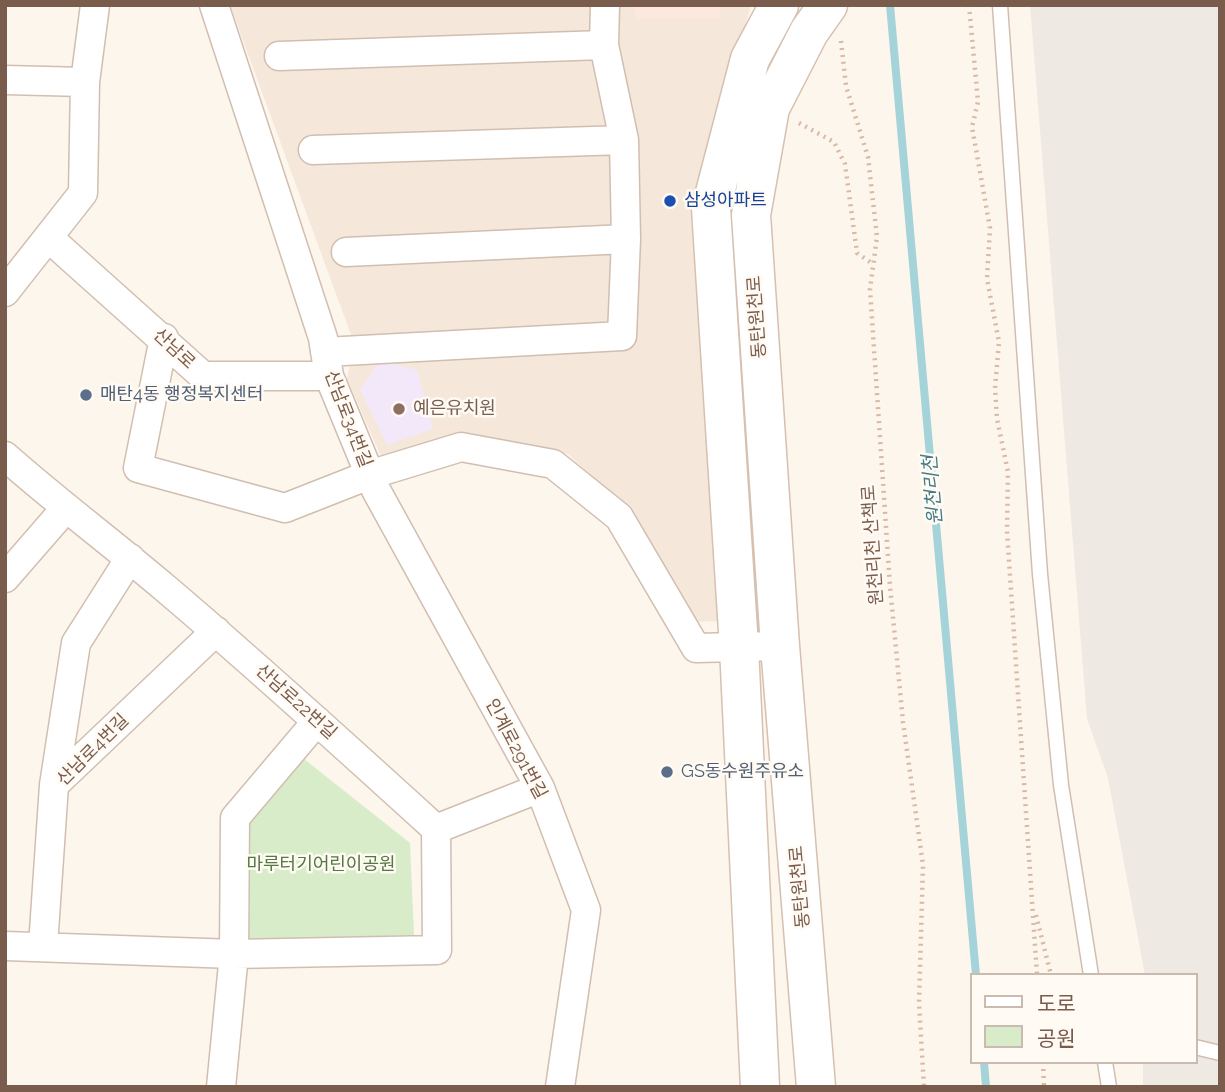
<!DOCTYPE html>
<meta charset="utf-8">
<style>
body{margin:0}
#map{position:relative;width:1225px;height:1092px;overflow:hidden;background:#fdf6ec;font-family:Raleway,"Noto Sans KR",sans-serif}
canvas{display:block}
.frame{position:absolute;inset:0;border:7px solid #7a5c4d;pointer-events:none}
.legend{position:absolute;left:970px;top:973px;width:228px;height:91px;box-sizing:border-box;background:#fffaf3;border:2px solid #cabbb1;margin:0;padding:9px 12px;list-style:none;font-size:21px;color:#7a5c4d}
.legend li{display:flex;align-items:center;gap:14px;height:35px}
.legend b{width:35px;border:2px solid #cabbb1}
</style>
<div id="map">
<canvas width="1225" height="1092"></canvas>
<div class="frame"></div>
<ul class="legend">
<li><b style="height:9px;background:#fff"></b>도로</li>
<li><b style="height:19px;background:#d8ecc9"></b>공원</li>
</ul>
</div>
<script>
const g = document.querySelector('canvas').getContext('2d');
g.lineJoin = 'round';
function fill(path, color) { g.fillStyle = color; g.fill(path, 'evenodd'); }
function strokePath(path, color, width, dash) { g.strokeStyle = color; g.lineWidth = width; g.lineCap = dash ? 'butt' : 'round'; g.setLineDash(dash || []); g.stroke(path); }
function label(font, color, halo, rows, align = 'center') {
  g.font = font + ' Raleway,"Noto Sans KR",sans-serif'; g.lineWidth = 5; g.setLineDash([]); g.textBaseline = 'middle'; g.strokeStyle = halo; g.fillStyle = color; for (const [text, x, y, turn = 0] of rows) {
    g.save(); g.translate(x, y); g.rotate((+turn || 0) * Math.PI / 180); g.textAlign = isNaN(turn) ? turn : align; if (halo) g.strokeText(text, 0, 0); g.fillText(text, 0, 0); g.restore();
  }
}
fill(new Path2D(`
 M230,5h521l-60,212 33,404 -32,1 -63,-111 -61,-57 -108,-16 -77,23 -36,-82 7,-36z`), '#f5e8da');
fill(new Path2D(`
 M635,5h84l1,13 -85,1z`), '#fde8e0');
fill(new Path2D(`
 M1030,5h190v1082h-77v-25h52v-87h-50l-37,-197 -21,-59z`), '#efe9e4');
fill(new Path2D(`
 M381,361l36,9 16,59 -46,16 -27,-56z`), '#f3e8fa');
fill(new Path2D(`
 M304,759l106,84 4,92 -167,6 2,-124z`), '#d8ecc9');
strokePath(new Path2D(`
 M890,5l86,970
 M984,1062l2,25`), '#a5d3da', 8);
const service = new Path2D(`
 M1000,5l40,569 21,211 30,190
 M1195,1047l25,6
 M1105,1062l4,25`);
const minor = new Path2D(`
 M214,5l109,333 6,38 47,114 164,298 46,122 -26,177
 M279,56l325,-11
 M5,80l80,2
 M313,150l311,-10
 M50,239l153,137h126
 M346,252l280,-13
 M5,292l78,-99 2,-111 10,-77
 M164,338l-26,130 147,40 84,-33 92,-28 92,17 66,53 77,131 84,-2
 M325,352l297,-16 4,-97 -2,-99 -20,-95 1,-40
 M5,456c52,46 107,87 160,132 92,78 181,159 271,241l104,-41
 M5,578l60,-69
 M54,785l22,-142 54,-85
 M5,946l229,8 203,-4 -1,-121
 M43,946l11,-161 162,-154
 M221,1087l13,-133 1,-136 82,-97`);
const secondary = new Path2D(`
 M760,1087l-21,-440 -28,-439 39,-149 29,-54
 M816,1087l-36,-441 -29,-431 19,-107 39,-76 19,-27`);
strokePath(service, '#d1beb0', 17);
strokePath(minor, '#d1beb0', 31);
strokePath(secondary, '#d6c0b0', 41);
strokePath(new Path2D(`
 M969,5l9,97 -6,25 18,101 -3,51 12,63 -4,46 2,31 11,53 -1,59 30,444
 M841,41l5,45 22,71 9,80 -7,52 20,297 13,136 20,143 -4,138 5,84
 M799,123l35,19 11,22 12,89 16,11
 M1036,915l15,60
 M1043,1062l1,25`), '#d9b8a5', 4.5, [2, 5]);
strokePath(service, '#fff', 14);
strokePath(minor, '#fff', 28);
strokePath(secondary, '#fff', 38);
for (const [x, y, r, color] of [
 [670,201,7,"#1a4fb4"],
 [86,395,7,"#5c6f8a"],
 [399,409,7,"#8d6e63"],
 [667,772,7,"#5c6f8a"]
]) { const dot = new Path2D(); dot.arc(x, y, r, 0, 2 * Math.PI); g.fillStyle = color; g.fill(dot); strokePath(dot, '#fffaf3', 2.5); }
label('18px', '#164399', '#fffaf3', [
 ["삼성아파트",684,201]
], 'left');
label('18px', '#7a5c4d', '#fffaf3', [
 ["동탄원천로",757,317,-94],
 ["산남로",174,349,43],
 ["산남로34번길",348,419,69],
 ["원천리천 산책로",873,545,-94],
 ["산남로22번길",296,702,42],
 ["인계로291번길",516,749,62],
 ["산남로4번길",93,750,-45],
 ["동탄원천로",800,887,-95]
]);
label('18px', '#4e5e75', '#fffaf3', [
 ["매탄4동 행정복지센터",100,395],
 ["GS동수원주유소",681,772]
], 'left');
label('18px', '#785e54', '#fffaf3', [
 ["예은유치원",413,409]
], 'left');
label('18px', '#537a41', '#fffaf3', [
 ["마루터기어린이공원",321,865]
]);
label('italic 19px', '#437c86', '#fffaf3', [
 ["원천리천",933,490,-95]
]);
</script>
